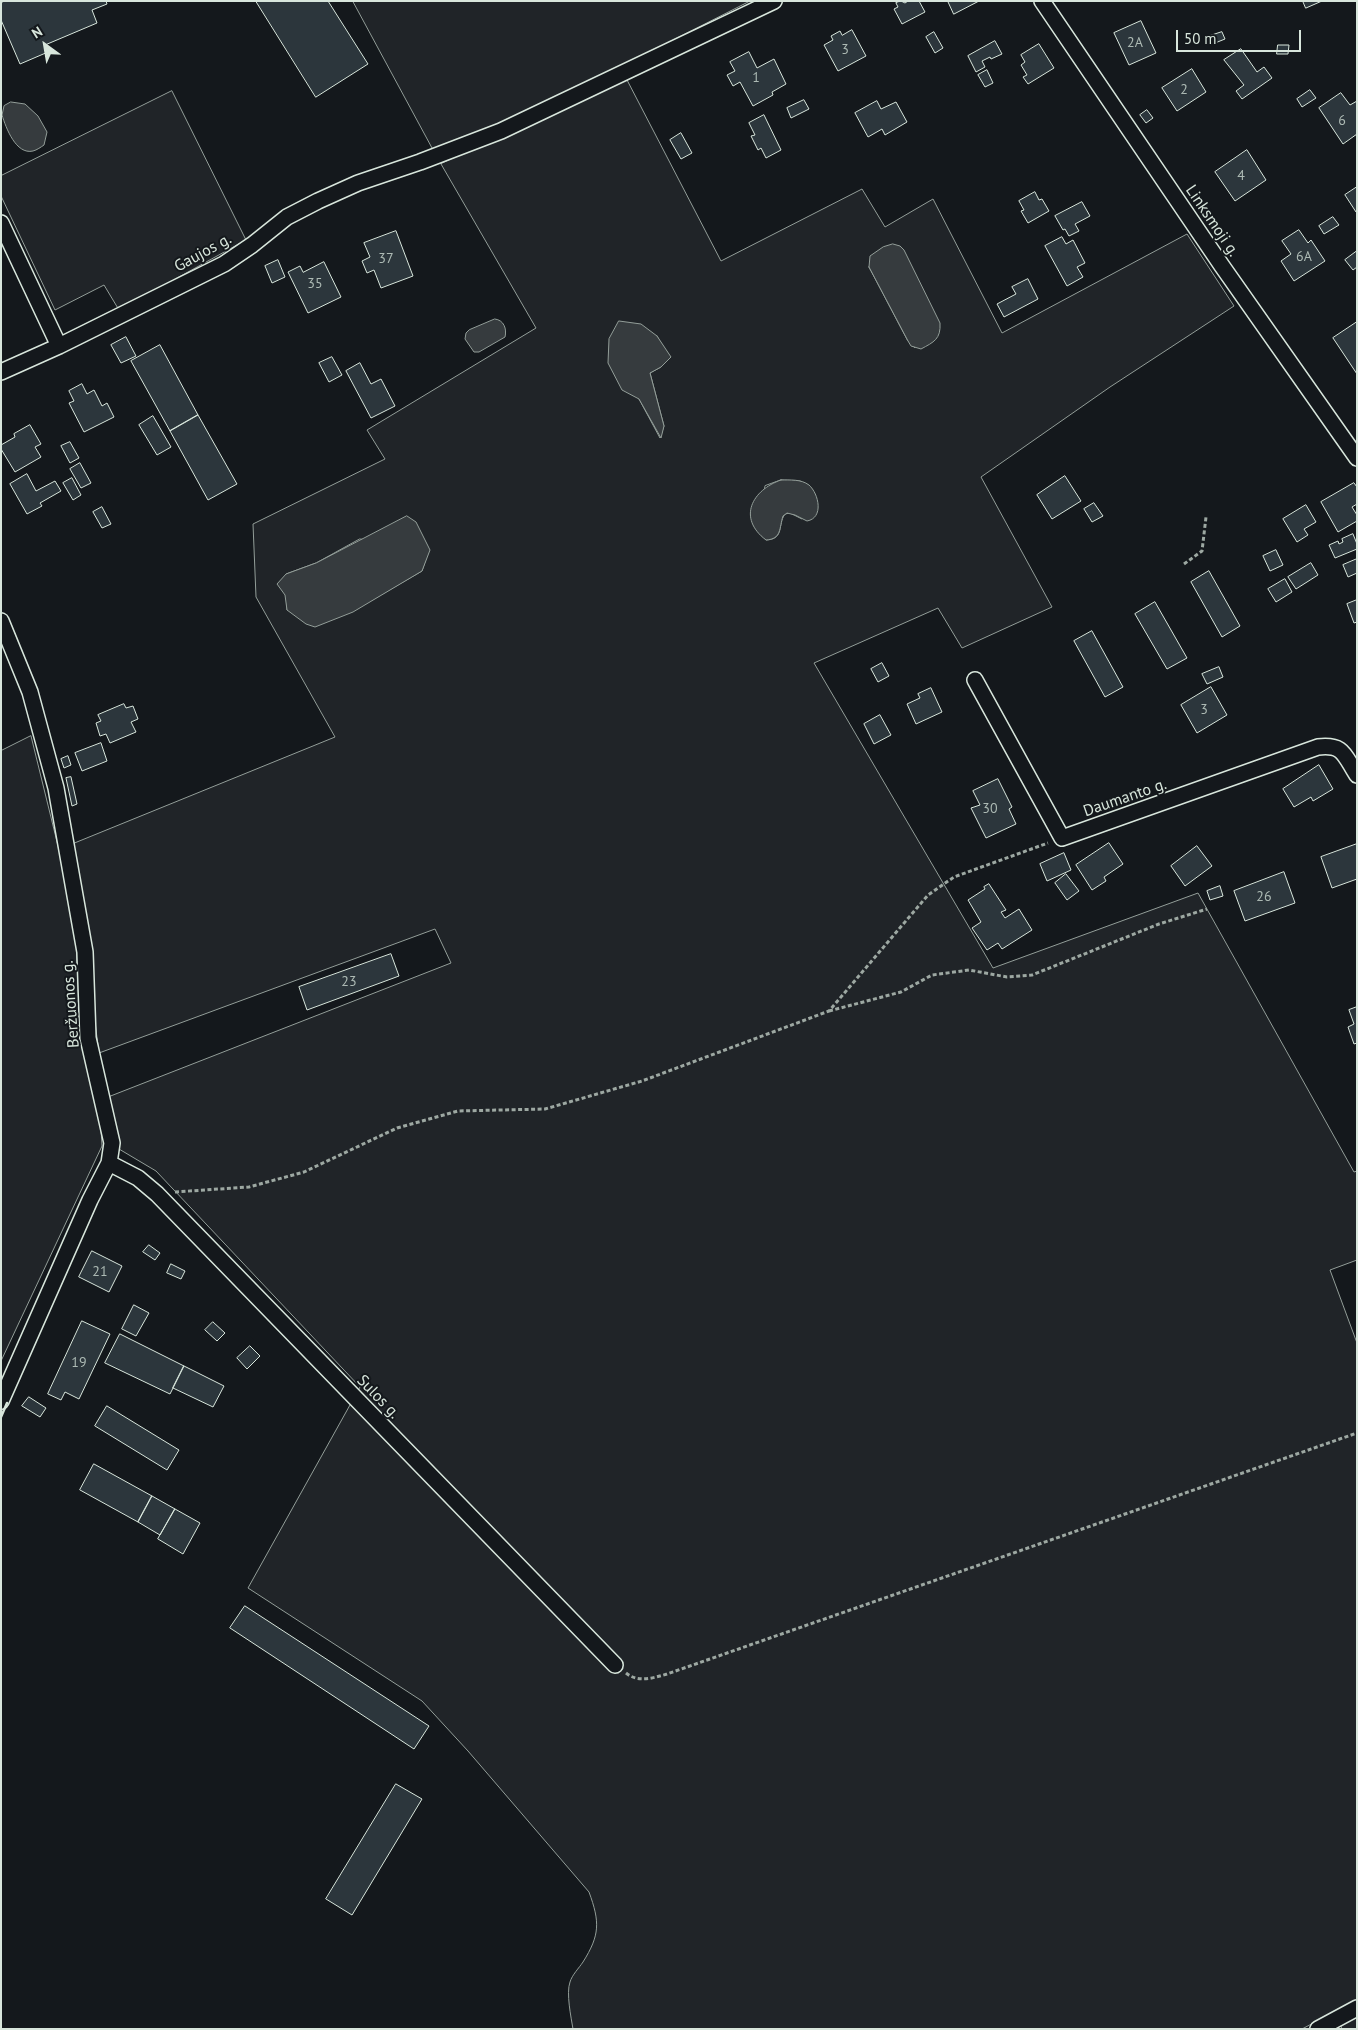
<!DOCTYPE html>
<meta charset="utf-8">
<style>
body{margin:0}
#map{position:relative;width:1358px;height:2030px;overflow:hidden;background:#14181c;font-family:"PT Sans",sans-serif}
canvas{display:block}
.frame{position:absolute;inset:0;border:2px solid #d8e6dc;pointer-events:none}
.north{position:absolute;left:20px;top:20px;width:50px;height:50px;-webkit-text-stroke:4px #14181c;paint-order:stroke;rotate:328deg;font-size:14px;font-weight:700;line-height:20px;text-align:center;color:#d8e6dc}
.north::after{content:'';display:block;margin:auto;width:18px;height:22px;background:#d8e6dc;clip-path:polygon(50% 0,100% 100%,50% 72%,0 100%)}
.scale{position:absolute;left:1176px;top:30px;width:125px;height:22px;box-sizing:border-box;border:2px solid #d8e6dc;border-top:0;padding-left:6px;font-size:15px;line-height:18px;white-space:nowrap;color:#d8e6dc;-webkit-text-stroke:4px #14181c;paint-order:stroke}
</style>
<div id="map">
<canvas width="1358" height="2030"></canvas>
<div class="frame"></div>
<div class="north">N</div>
<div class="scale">50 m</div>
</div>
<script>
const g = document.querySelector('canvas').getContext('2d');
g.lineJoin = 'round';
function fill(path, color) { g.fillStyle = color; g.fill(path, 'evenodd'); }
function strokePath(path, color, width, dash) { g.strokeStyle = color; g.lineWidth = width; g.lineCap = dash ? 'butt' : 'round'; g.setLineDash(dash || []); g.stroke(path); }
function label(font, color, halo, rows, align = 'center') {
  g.font = font + ' "PT Sans",sans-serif'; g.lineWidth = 4; g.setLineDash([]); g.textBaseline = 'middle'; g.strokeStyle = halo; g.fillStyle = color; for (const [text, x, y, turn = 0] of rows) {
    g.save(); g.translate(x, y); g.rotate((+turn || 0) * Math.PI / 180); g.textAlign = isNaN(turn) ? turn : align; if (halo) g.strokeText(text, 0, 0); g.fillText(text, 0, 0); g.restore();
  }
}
const green = new Path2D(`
 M353,1h397l-130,66 -118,56 -69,26z
 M626,78l95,183 141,-72 23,38 48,-28 69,134 185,-99 47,72 -124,81 -129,90 71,130 -90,41 -24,-40 -124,55 179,305 205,-75 156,279 3,-1v89l-27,10 27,73v657l-55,29h-729c-2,-12 -7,-36 -3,-47 2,-7 9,-14 13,-20 17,-27 17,-40 6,-70l-121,-141 -46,-50 -174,-113 112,-201 -204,-216 -37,-22 -11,-52 343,-134 -16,-34 -336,124 -27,-209 263,-107 -79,-140 -3,-73 132,-65 -18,-29 169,-102 -95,-164zM869,267l46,81 -7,-7zM657,336l6,11 -2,20 -11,6 14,53 -4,12 -21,-39zM781,480l19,1 8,4 -6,34 -12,-6 -5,1c-8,11 0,25 -19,26l-10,-10 9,-44zM360,539l69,11 -7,21 -50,29 -85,10 -1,-36 30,-11z
 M172,91l74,149 -127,70 -15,-25 -49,25 -54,-114v-20z
 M31,736l28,114 17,90 4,90 20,82 2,34 -101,215v-610z
 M1357,2015v14h-15l-2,-5z`);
fill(green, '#202428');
strokePath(green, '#939e99', 1);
const water = new Path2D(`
 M11,102l14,2 13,12 9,16 -3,13c-3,2 -7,5 -11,6 -17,4 -27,-23 -31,-36l2,-9z
 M893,244l7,2 4,4 36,73c1,16 -6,19 -19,26l-10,-3 -3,-5 -39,-74 1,-11 13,-9z
 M495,319c9,1 12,10 10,18l-26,15h-5l-9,-13 1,-6 3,-3z
 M619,321l22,3 16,12 14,21 -10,10 -11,6 14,53 -3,12 -22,-39 -17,-9 -14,-27 1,-24z
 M781,480c9,0 20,-1 28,5 10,9 15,33 -2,36l-12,-6 -8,-2 -4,3c-4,12 -1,23 -17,24 -29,-22 -14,-50 15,-60z
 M407,516l9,6 14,28 -8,21 -69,41 -38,15 -9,-3 -19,-14 -2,-15 -8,-11 9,-10 30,-11z`);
fill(water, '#363b3e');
strokePath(water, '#939e99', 1);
const building = new Path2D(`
 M5,1h101l1,3 -15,6 5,13 -52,22 3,7 -28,12 -19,-44v-17z
 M256,1h72l40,63 -52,33z
 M901,1l4,2 3,-2h11l6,11 -23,12 -8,-15 4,-2 -2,-4z
 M948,1h31l-25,13z
 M1303,1h19l-16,7z
 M1141,21l15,32 -27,12 -15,-32z
 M852,30l14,26 -28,15 -14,-26 9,-5 -2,-4 9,-5 2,4z
 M934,32l9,16 -8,5 -9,-16z
 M1222,32l3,7 -15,6 -3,-8z
 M995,41l7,13 -11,5 -1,-2 -8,4 3,6 -9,5 -8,-16z
 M1039,44l15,24 -26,16 -5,-7 4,-2 -6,-10 4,-3 -4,-7z
 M1278,45h11l-1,9h-11z
 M1241,49l16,23 7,-5 8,11 -30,21 -6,-8 8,-6 -20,-25z
 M749,52l8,16 17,-9 12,25 -14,8 1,3 -20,11 -13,-24 -7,4 -6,-11 8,-4 -5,-9z
 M1192,69l14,23 -29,19 -15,-23z
 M987,70l6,13 -8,4 -7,-12z
 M1310,90l6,8 -14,9 -5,-8z
 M1341,93l9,12 7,-4v33l-14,10 -24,-36z
 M804,100l5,9 -18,9 -4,-10z
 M877,101l4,8 15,-7 11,20 -22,13 -3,-6 -14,8 -13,-24z
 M1147,110l6,8 -7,5 -6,-8z
 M764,115l17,35 -15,8 -5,-10 -3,2 -7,-14 4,-1 -6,-12z
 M681,133l11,20 -11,6 -11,-19z
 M1247,150l19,30 -31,21 -20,-29z
 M1357,187v24l-1,1 -11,-17z
 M1035,192l4,8 3,-1 7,12 -21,12 -7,-12 3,-1 -5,-9z
 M1082,202l8,14 -15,8 4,7 -10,5 -4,-7 -2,1 -8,-14z
 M1333,217l6,8 -15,9 -5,-8z
 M1299,230l9,13 3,-3 14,21 -31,20 -13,-20 10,-7 -9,-13z
 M396,231l17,45 -32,12 -7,-18 -7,3 -5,-12 8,-4 -6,-14z
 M1062,237l4,7 7,-4 12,23 -8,4 6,10 -16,9 -22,-40z
 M1357,251v16l-4,3 -8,-10z
 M278,260l7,17 -13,6 -7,-17z
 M324,262l17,35 -33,16 -20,-41 12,-6 3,6z
 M1028,279l10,20 -34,18 -7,-13 19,-10 -4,-7z
 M1357,322v52l-24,-36z
 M126,337l10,19 -15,7 -10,-18z
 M160,345l38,70 -28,16 -39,-70z
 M332,357l10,18 -13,7 -10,-19z
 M360,363l11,21 10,-5 14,27 -24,12 -25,-47z
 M82,384l5,10 7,-4 8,16 5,-3 7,14 -30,15 -15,-29 5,-2 -5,-10z
 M198,415l39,69 -29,16 -38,-69z
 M153,416l18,31 -14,8 -18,-30z
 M30,425l11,19 -6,3 6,10 -26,15 -14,-23v-4l14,-8 -1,-3z
 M70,442l9,16 -9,5 -9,-17z
 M80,463l11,20 -10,5 -11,-19z
 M27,474l9,17 19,-10 6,10 -21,12 2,3 -15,8 -17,-30z
 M1065,476l16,25 -29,18 -15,-24z
 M72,478l9,17 -8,5 -10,-17z
 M1354,483l3,4v17l-5,3 5,8v6l-19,11 -17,-30z
 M1094,503l9,13 -11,6 -8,-13z
 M1306,505l10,17 -12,7 4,6 -11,7 -14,-23z
 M102,507l9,17 -9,4 -9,-16z
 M1353,534l4,10v5l-22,9 -6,-13 9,-4 1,3 4,-2 -1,-3z
 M1276,550l7,15 -13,6 -7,-15z
 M1357,559v14l-9,4 -5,-12z
 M1311,563l7,12 -22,14 -8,-12z
 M1209,571l31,55 -18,11 -31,-55z
 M1285,579l7,13 -16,10 -8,-13z
 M1357,600v22l-3,1 -7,-19z
 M1155,602l32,56 -20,11 -32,-55z
 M1092,631l31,56 -18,10 -31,-56z
 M882,663l7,13 -11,6 -7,-13z
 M1219,667l4,10 -16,7 -5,-10z
 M1211,687l16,28 -30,18 -16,-28z
 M931,688l11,24 -26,12 -9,-20 13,-6 -2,-4z
 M124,704l2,4 7,-2 5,13 -7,3 5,10 -26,11 -4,-9 -6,2 -4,-13 5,-2 -3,-6z
 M880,715l11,20 -17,9 -10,-20z
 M101,743l6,18 -25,10 -7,-18z
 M68,756l3,9 -7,3 -3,-9z
 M1319,765l14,24 -20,12 -2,-4 -17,10 -11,-18z
 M71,777l6,27 -5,2 -6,-28z
 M998,779l14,28 -3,2 7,15 -30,14 -15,-30 9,-3 -7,-14z
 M1109,843l14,21 -19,13 2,4 -14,9 -16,-25z
 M1357,844v35l-25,9 -11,-31z
 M1197,846l15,20 -27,20 -14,-20z
 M1064,853l7,17 -24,11 -7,-17z
 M1284,872l11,31 -50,18 -11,-30z
 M1066,874l13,17 -12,9 -12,-17z
 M989,884l17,26 -5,2 4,6 14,-9 13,21 -30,19 -4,-6 -11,7 -15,-22 9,-6 -13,-22 17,-11 -1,-2z
 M1220,886l3,10 -13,4 -3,-9z
 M391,954l8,22 -92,34 -8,-23z
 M1357,1007v36l-3,1 -6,-17 6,-3 -5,-14z
 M149,1245l11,8 -5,7 -12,-8z
 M92,1251l30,15 -13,26 -30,-15z
 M171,1264l14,7 -4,8 -14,-6z
 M134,1305l15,8 -13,23 -14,-7z
 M82,1321l28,13 -31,65 -14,-7 -4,8 -13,-6z
 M213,1322l12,11 -8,8 -12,-11z
 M120,1334l64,32 -14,28 -65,-31z
 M250,1346l10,10 -13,13 -10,-11z
 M184,1366l40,20 -11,21 -40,-19z
 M29,1397l17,11 -6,9 -18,-11z
 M107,1406l72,44 -12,20 -72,-44z
 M94,1464l58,32 -14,26 -58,-32z
 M152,1496l23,13 -15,26 -22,-13z
 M175,1509l25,14 -17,31 -25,-15z
 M245,1606l184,120 -15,23 -184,-121z
 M396,1784l26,15 -70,116 -26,-16z`);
fill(building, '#2c363c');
strokePath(building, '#d8e6dc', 1);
const street = new Path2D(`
 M1042,1l180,265 135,192
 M1,223l58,123
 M1,372l58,-26 165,-82 28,-19 35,-28 31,-16 40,-18 62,-21 81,-31 273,-130
 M1,621l29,71 26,96 29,164 3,86 24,105 -3,20 -19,37 -89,201
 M975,680l87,158 256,-91c26,-3 26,8 39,28
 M109,1163l29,15 19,16 458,471
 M1318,2029l39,-21`);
strokePath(street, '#d8e6dc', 18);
strokePath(new Path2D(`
 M1184,564l18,-13 4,-34
 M829,1011l72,-19 31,-17 37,-5 38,7 25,-2 127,-51 48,-15
 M175,1192l74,-5 55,-15 93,-44 61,-17 87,-2 97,-28 187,-70 99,-116 26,-18 94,-34
 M626,1673c12,10 27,5 41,1l690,-241`), '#9da8a2', 3, [4, 2.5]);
strokePath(street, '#14181c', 15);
strokePath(new Path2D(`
 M1,1417l6,-14`), '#d8e6dc', 2.5);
label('14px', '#adbab4', null, [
 ["2A",1135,43],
 ["3",845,50],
 ["1",756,78],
 ["2",1184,90],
 ["6",1342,121],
 ["4",1241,176],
 ["6A",1304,257],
 ["37",386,259],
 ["35",315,284],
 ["3",1204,710],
 ["30",990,809],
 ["26",1264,897],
 ["23",349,982],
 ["21",100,1272],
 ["19",79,1363]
]);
label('16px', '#d8e6dc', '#14181c', [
 ["Linksmoji g.",1212,221,56],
 ["Gaujos g.",203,253,-29],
 ["Daumanto g.",1125,798,-19],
 ["Beržuonos g.",71,1004,-94],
 ["Sulos g.",378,1397,46]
]);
</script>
